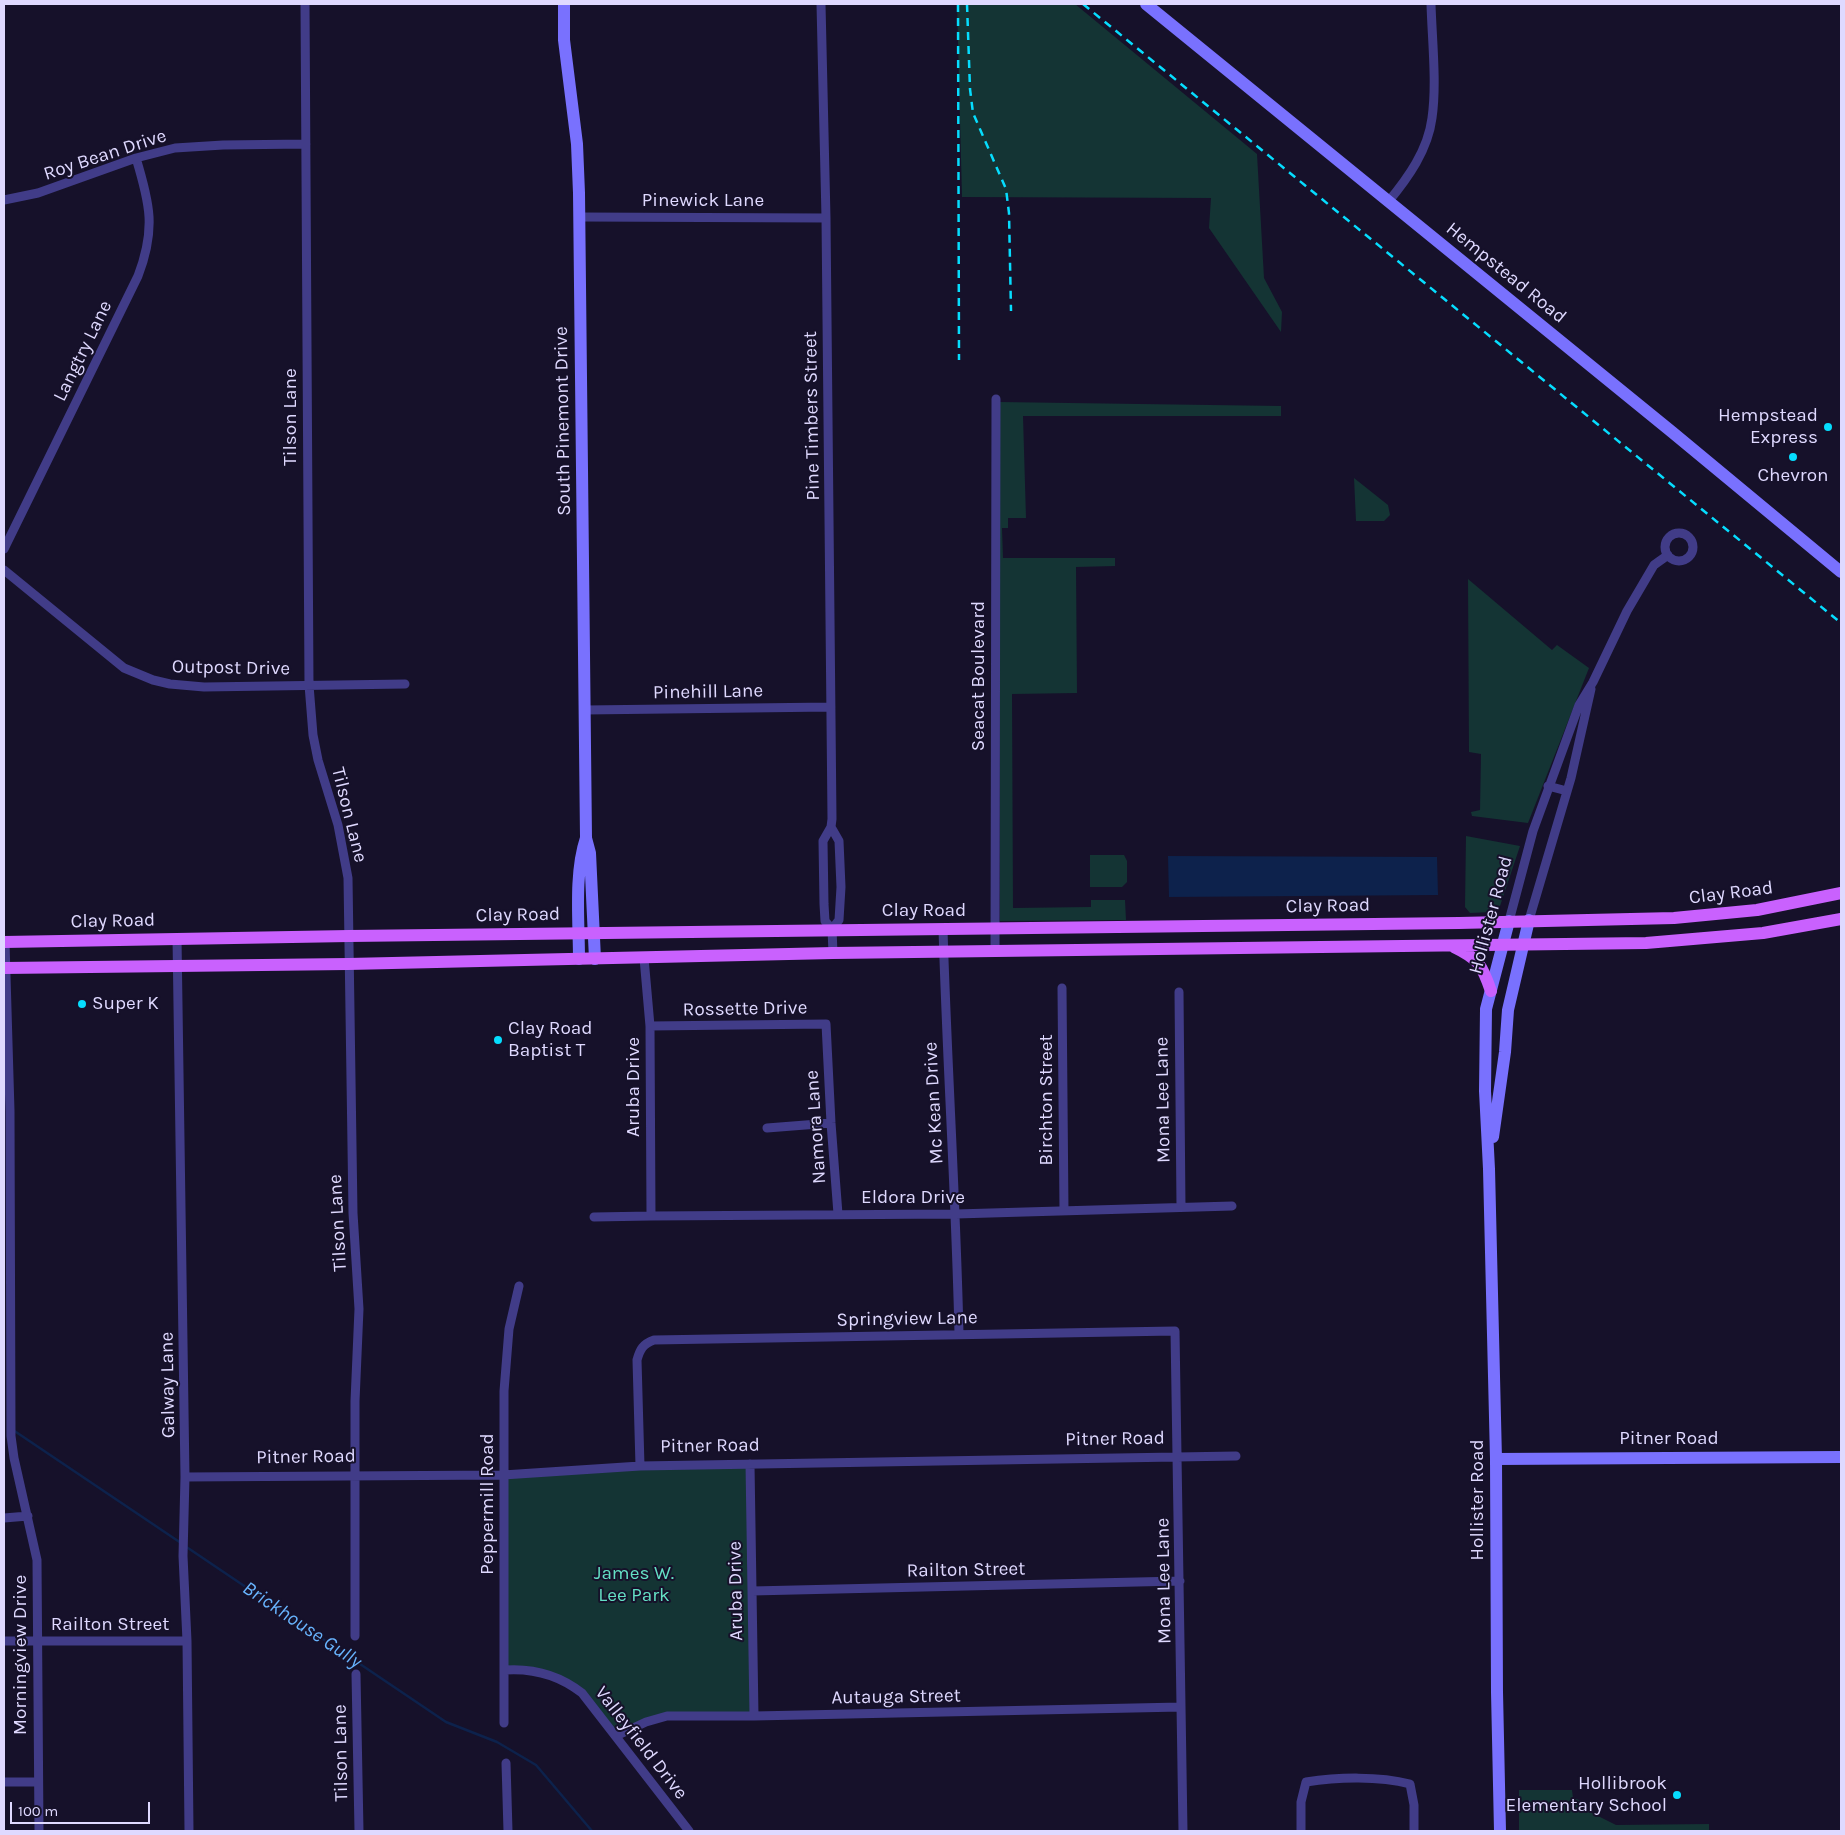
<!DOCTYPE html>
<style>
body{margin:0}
#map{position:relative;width:1845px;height:1835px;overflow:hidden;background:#16112a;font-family:Karla,sans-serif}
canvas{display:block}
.frame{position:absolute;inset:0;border:5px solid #dfd9ff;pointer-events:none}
.scale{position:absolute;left:10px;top:1802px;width:140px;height:22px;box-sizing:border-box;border:2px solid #dfd9ff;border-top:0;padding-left:6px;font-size:15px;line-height:18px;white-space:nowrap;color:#dfd9ff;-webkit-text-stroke:4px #16112a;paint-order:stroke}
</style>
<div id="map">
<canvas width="1845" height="1835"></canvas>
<div class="frame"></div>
<div class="scale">100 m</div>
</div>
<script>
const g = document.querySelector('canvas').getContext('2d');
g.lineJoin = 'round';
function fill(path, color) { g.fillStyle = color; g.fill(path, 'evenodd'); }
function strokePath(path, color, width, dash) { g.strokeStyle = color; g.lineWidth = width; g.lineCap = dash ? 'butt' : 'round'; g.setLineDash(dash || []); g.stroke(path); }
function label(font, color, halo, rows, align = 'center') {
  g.font = font + ' Karla,sans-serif'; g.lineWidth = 4; g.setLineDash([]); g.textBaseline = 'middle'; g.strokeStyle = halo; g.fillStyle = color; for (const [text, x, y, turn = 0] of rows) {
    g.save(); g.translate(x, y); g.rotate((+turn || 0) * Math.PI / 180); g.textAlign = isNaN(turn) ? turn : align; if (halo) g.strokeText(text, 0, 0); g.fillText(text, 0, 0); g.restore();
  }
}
fill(new Path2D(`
 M957,4h118l182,150 7,124 18,34 -1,20 -72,-104 2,-30 -249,-1z
 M999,402l282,4v10h-258l3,102h-18v10h-6l1,30h112v8l-39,1 1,126 -65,1 1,214 78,-1v-7h34l1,20 -126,1z
 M1354,478l34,27 2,10 -6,6h-28z
 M1468,579l84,71 5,-5 32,23 -61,155 -56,-7 -1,-4 9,-2 1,-56 -12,-2z
 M1466,836l54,10 -20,60 -8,6 -22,1 -5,-6z
 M1090,855h34l3,6v21l-5,5h-32z
 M750,1464l4,252h-78l-60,20 -34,-43 -20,-15 -57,-8 -2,-195z
 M1519,1790h53l1,8 6,2 11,12 26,13 93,-1v7h-190z`), '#143434');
fill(new Path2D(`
 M1168,856l269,1 1,38 -269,2z`), '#0d224c');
strokePath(new Path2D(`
 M13,1430l168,113
 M185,1546l261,176 51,20 39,23 56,66`), '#0d224c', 2.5);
strokePath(new Path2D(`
 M305,4l4,681 4,50 5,25 20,65 10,53 5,335 6,96 -4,92v235
 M821,4l5,214 6,601 -1,8 -8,14 1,63 1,17 7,8 1,24
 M4,200l34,-7 98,-35 39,-10 48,-3 83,-1
 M1388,202c20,-24 40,-52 44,-84 5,-34 0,-79 -1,-114
 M580,217l246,1
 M1665 547a14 14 0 1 1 28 0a14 14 0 1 1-28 0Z
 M4,549l134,-273c18,-47 12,-72 -2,-118
 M4,570l120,98 29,12 17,4 34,3 201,-3
 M585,710l246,-3
 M1548,786l19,5
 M831,827l8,14 2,46 -2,33 -7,9
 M1529,920l42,-142 20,-89
 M1509,921l24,-90 46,-126 14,-23 34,-71 27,-46 14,-10
 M943,929c4,135 13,270 16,405
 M177,938l8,539 -2,79 4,85 2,190
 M5,942l5,169 1,325 3,22 23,102 2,271
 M995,952l1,-553
 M644,958l6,68 1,190
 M1062,988l2,223
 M1179,992l2,215
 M650,1026l176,-2 5,99 7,91
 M767,1128l64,-5
 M594,1217l57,-1 305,-2 276,-8
 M750,1464l4,252
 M640,1466l-3,-106c3,-11 6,-16 17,-20l521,-9 8,500
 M185,1477l318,-2 137,-9 596,-10
 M4,1518l24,-2
 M752,1591l428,-10
 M4,1641h183
 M505,1670c29,-2 54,5 77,23l107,138
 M356,1674l3,157
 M504,1723v-332l5,-62 10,-43
 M616,1736l30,-14 21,-6h87l427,-9
 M506,1763l2,68
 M4,1782h34
 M1301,1831v-29l5,-20c32,-5 73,-6 104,2l4,21v26`), '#413c88', 9);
strokePath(new Path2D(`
 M564,4v36l13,104 2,49 7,645 4,15 5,106
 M1146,4l526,428 169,140
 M579,959c0,-38 -5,-85 7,-121
 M1493,1137l12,-85 3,-42 21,-90
 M1496,1459l345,-2
 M1500,1831l-3,-139 -1,-233 -7,-290 -4,-78 1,-82 23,-88`), '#7971fe', 12);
strokePath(new Path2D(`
 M4,942l345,-6 1110,-13 215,-5 83,-8 84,-17
 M1454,947c25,12 28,18 37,44
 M4,968l344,-4 485,-11 813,-10 117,-10 78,-14`), '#c961fe', 12);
strokePath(new Path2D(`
 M958,4l1,356
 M967,4l3,85 3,24 33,76 3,24 2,98
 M1083,4l758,619`), '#06ddfe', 2.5, [8, 6]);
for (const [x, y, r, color] of [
 [1828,427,5,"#06ddfe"],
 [1793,457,5,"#06ddfe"],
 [82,1004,5,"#06ddfe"],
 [498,1040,5,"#06ddfe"],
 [1677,1795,5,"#06ddfe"]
]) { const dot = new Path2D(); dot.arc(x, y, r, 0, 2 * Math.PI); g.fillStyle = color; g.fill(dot); strokePath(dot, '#16112a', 2); }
label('19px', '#dfd9ff', '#16112a', [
 ["Roy Bean Drive",105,155,-18],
 ["Pinewick Lane",703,201],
 ["Hempstead Road",1506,273,39],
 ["Langtry Lane",83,351,-64],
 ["Pine Timbers Street",812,416,-91],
 ["Tilson Lane",291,417,-90],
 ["South Pinemont Drive",563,421,-91],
 ["Outpost Drive",231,668,1],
 ["Seacat Boulevard",979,676,-90],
 ["Pinehill Lane",708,692,-1],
 ["Tilson Lane",349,815,76],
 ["Clay Road",1731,893,-7],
 ["Clay Road",1328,906,-1],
 ["Clay Road",924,911],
 ["Clay Road",518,915,-1],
 ["Hollister Road",1491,915,-75],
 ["Clay Road",113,921,-1],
 ["Rossette Drive",745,1009,-1],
 ["Aruba Drive",634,1087,-90],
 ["Birchton Street",1047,1100,-90],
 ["Mona Lee Lane",1163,1100,-91],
 ["Mc Kean Drive",934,1103,-93],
 ["Namora Lane",816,1127,-94],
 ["Eldora Drive",913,1198],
 ["Tilson Lane",338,1223,-93],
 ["Springview Lane",907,1319,-1],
 ["Galway Lane",168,1385,-91],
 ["Pitner Road",1115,1439,-1],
 ["Pitner Road",1669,1439],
 ["Pitner Road",710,1446,-1],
 ["Pitner Road",306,1457,-1],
 ["Hollister Road",1478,1500,-90],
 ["Peppermill Road",488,1504,-90],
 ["Railton Street",966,1570,-1],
 ["Mona Lee Lane",1164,1581,-91],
 ["Aruba Drive",736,1591,-91],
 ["Railton Street",110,1625],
 ["Morningview Drive",21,1655,-90],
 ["Autauga Street",896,1697,-1],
 ["Valleyfield Drive",641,1743,52],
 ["Tilson Lane",341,1753,-91]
]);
label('19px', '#dfd9ff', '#16112a', [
 ["Hempstead",1818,416],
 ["Express",1818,438],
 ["Chevron",1793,476,"center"],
 ["Super K",92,1004,"left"],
 ["Clay Road",508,1029,"left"],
 ["Baptist T",508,1051,"left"],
 ["Hollibrook",1667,1784],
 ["Elementary School",1667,1806]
], 'right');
label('19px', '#64e0c5', '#16112a', [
 ["James W.",634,1574],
 ["Lee Park",634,1596]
]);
label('italic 20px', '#68b4fe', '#16112a', [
 ["Brickhouse Gully",302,1625,34]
]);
</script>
